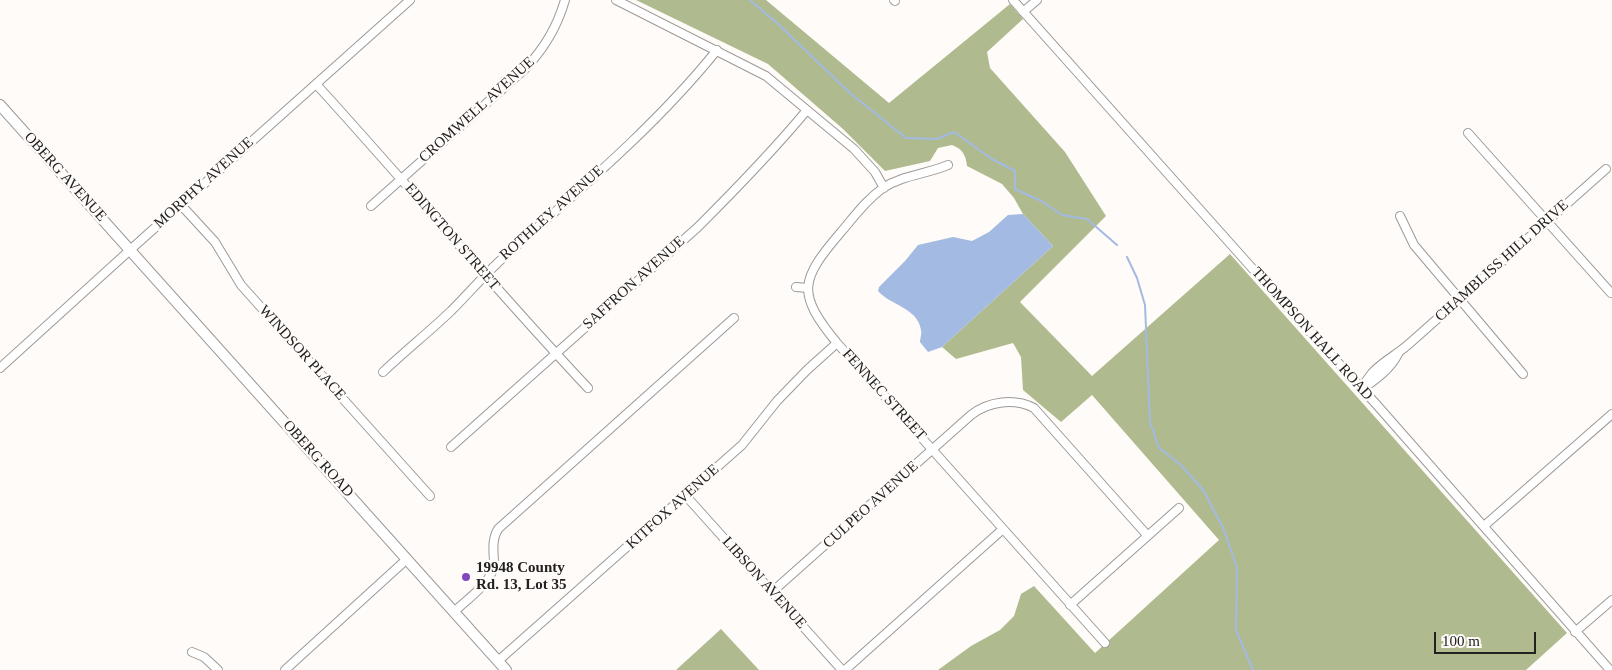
<!DOCTYPE html>
<style>
body{margin:0}
#map{position:relative;width:1612px;height:670px;overflow:hidden;background:#fefbf9;font-family:"Times New Roman",serif}
canvas{display:block}
.scale{position:absolute;left:1434px;top:632px;width:102px;height:22px;box-sizing:border-box;border:2px solid #222120;border-top:0;padding-left:6px;font-size:15px;line-height:18px;white-space:nowrap;color:#222120;-webkit-text-stroke:4px #fefbf9;paint-order:stroke}
</style>
<div id="map">
<canvas width="1612" height="670"></canvas>
<div class="scale">100 m</div>
</div>
<script>
const g = document.querySelector('canvas').getContext('2d');
g.lineJoin = 'round';
function fill(path, color) { g.fillStyle = color; g.fill(path, 'evenodd'); }
function strokePath(path, color, width, dash) { g.strokeStyle = color; g.lineWidth = width; g.lineCap = dash ? 'butt' : 'round'; g.setLineDash(dash || []); g.stroke(path); }
function label(font, color, halo, rows, align = 'center') {
  g.font = font + ' "Times New Roman",serif'; g.lineWidth = 5; g.setLineDash([]); g.textBaseline = 'middle'; g.strokeStyle = halo; g.fillStyle = color; for (const [text, x, y, turn = 0] of rows) {
    g.save(); g.translate(x, y); g.rotate((+turn || 0) * Math.PI / 180); g.textAlign = isNaN(turn) ? turn : align; if (halo) g.strokeText(text, 0, 0); g.fillText(text, 0, 0); g.restore();
  }
}
fill(new Path2D(`
 M636,0h130l123,103 121,-99 13,15 -36,33 3,16 75,84 41,64 -86,86 72,74 138,-122 337,379 -41,37h-588l33,-24 29,-16 14,-14 7,-22 13,-8 61,67 124,-113 -127,-145 -31,27 -38,-32 -2,-33 -8,-14 -57,16 -14,-12 111,-101 -30,-32 -9,-16 -12,-14 -35,-18c-1,-10 -4,-17 -15,-21l-14,3 -8,13 -45,10 -42,-42 -75,-65z
 M721,629l38,41h-83z`), '#afbb8f');
fill(new Path2D(`
 M1023,214l30,32 -111,101 -14,5 -8,-10c0,-3 2,-8 1,-12 -3,-22 -31,-25 -43,-39l1,-4 26,-26 13,-16 35,-8 19,4 17,-9 19,-17z`), '#a3bae2');
strokePath(new Path2D(`
 M750,0l28,24 72,69 56,45 31,1 17,-7 38,27 23,12v18l28,13 19,13 25,4 30,26
 M1127,257l10,21 8,27 5,117 9,26 21,16 24,27 20,39 13,38 -1,62 17,40`), '#a3bae2', 2);
const street = new Path2D(`
 M616,0l150,76 88,73 21,23 9,16
 M894,0l1,1
 M1013,0l255,286 108,118 234,266
 M1023,12l14,-12
 M316,84c92,101 179,205 272,304
 M1468,133l143,160
 M948,165c-21,9 -45,10 -65,23 -17,12 -29,29 -42,44 -41,48 -45,61 -4,111l268,300
 M181,205l34,37 26,43 189,211
 M371,206l155,-138c19,-21 31,-41 39,-68
 M1400,216l14,29 109,129
 M796,287l12,1
 M0,368l130,-118 280,-250
 M383,372c22,-21 46,-40 68,-61 18,-18 34,-37 53,-54 74,-66 151,-130 213,-207
 M1365,387c13,-9 26,-19 33,-33
 M1361,389c3,-5 7,-11 11,-16 11,-12 26,-19 38,-30l196,-174
 M451,447l247,-220c38,-38 75,-76 109,-117
 M686,496l156,174
 M1484,526l128,-112
 M772,592l199,-177c18,-14 43,-17 63,-7l113,127
 M1070,605l109,-97
 M454,612c12,-12 39,-30 40,-48 0,-12 -3,-23 4,-35l236,-211
 M1575,632l37,-32
 M192,652l12,5 14,13
 M498,661l244,-216 35,-44 30,-31 30,-27
 M285,670l122,-111
 M845,670l158,-141`);
const secondary = new Path2D(`
 M0,105l506,565`);
strokePath(street, '#9c9997', 10);
strokePath(secondary, '#9c9997', 12);
strokePath(street, '#fff', 8);
strokePath(secondary, '#fff', 10);
for (const [x, y, r, color] of [
 [466,577,5,"#8048bf"]
]) { const dot = new Path2D(); dot.arc(x, y, r, 0, 2 * Math.PI); g.fillStyle = color; g.fill(dot); strokePath(dot, '#fefbf9', 2); }
label('15px', '#222120', '#fefbf9', [
 ["CROMWELL AVENUE",477,110,-42],
 ["OBERG AVENUE",65,177,48],
 ["MORPHY AVENUE",204,183,-42],
 ["ROTHLEY AVENUE",552,213,-42],
 ["EDINGTON STREET",452,237,49],
 ["CHAMBLISS HILL DRIVE",1502,261,-42],
 ["SAFFRON AVENUE",634,283,-42],
 ["THOMPSON HALL ROAD",1312,334,48],
 ["WINDSOR PLACE",302,353,48],
 ["FENNEC STREET",884,395,48],
 ["OBERG ROAD",318,459,48],
 ["CULPEO AVENUE",871,505,-42],
 ["KITFOX AVENUE",673,507,-42],
 ["LIBSON AVENUE",764,583,48]
]);
label('bold 15px', '#222120', '#fefbf9', [
 ["19948 County",476,568],
 ["Rd. 13, Lot 35",476,585]
], 'left');
</script>
